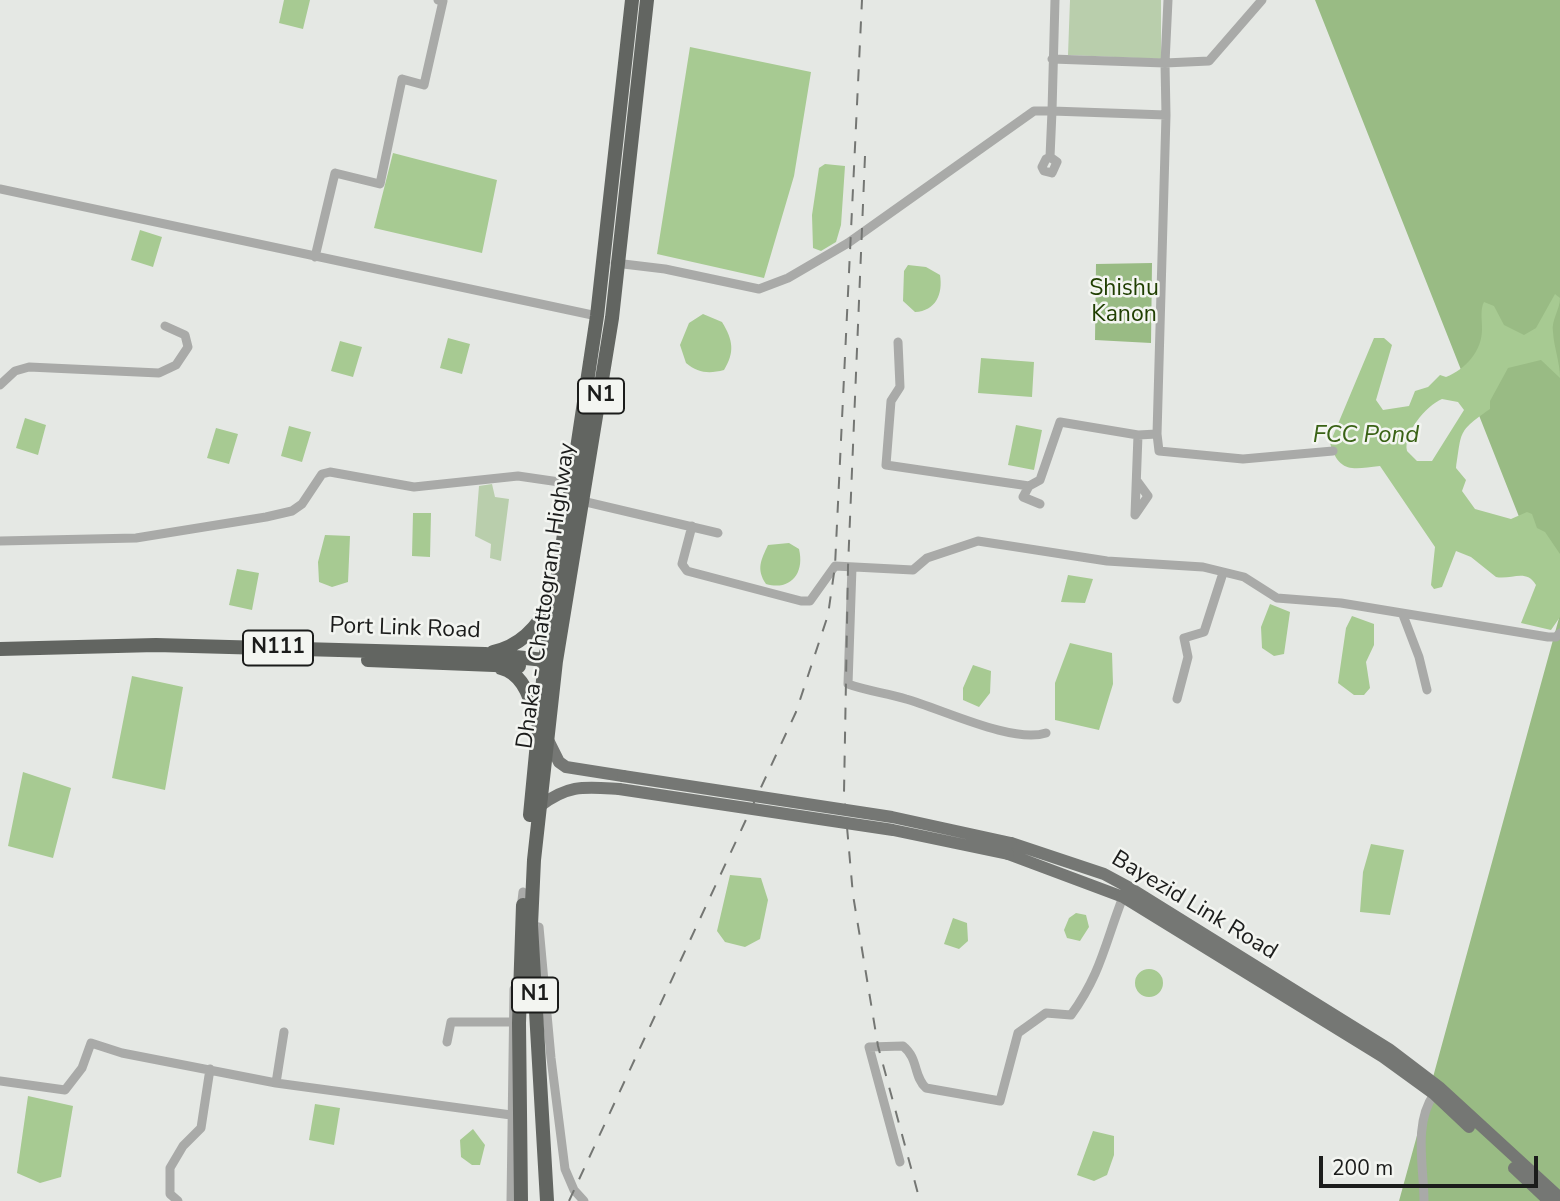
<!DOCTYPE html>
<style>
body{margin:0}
#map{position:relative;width:1560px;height:1201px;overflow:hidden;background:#e5e8e4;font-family:"Nunito Sans",sans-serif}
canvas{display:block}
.scale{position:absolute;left:1319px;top:1156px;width:219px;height:32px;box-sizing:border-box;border:4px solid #1b1c1b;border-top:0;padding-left:9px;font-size:21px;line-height:24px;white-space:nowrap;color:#1b1c1b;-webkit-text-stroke:5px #f3f5f1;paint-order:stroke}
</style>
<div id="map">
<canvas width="1560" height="1201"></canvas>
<div class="scale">200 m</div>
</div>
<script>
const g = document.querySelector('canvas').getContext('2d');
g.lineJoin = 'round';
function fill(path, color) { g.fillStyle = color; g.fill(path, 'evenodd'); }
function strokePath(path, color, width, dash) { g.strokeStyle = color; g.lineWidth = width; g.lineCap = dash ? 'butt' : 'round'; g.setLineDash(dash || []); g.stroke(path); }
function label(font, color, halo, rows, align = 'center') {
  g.font = font + ' "Nunito Sans",sans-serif'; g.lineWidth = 5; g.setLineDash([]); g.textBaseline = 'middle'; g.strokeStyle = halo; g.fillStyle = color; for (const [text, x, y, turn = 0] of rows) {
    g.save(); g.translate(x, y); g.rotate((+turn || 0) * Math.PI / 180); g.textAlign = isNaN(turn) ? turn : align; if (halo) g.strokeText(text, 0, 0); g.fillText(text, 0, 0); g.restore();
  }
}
fill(new Path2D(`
 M1070,0h91v59l-93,-4z
 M492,484l3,13 14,2 -8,62 -11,-3 1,-14 -16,-8 4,-50z`), '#b9ceac');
fill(new Path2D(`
 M1315,0h245v1201h-161l160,-583z
 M1152,263l-1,80 -56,-3 1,-76z`), '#99bb84');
fill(new Path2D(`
 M284,0h26l-7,29 -24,-6z
 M690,47l121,25 -17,104 -30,102 -107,-24z
 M393,153l104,27 -15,73 -108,-25z
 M825,164l20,2 -4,59 -5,17 -15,9 -8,-3 -1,-33 7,-47z
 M140,230l22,7 -9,30 -22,-7z
 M908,265l18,2 14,8c3,19 -4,36 -25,37l-12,-11 1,-30z
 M1555,294l5,4c0,12 -9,22 -7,34 1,16 7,30 7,46l-19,-18 -33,8 -18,33v8c-33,23 -28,22 -34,59l10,12 -4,11 13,18 36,10 16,-7 5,2 5,14 8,4 15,22v63l-9,13 -30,-7 15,-38c-10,-17 -24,-5 -40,-8l-25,-20 -15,-6 -14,36 -8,2 -3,-4 4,-38 -55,-81c-27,3 -41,8 -50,-23l44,-105h10l8,7 -16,55 7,10 26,-4 6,-15 13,-4 12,-12 6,2c20,-8 36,-26 36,-48 0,-9 -2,-20 2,-27l10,4 10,19 20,10 12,-7zM1442,399l16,3 6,8 -32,51h-15l-10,-10c-4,-18 19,-45 35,-52z
 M703,314l19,8c11,18 13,30 2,48 -15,4 -26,3 -38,-7l-6,-18 9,-22z
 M448,338l22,6 -8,30 -22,-6z
 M340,341l22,6 -9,30 -22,-6z
 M981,358l53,4 -2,35 -54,-4z
 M25,418l21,7 -8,30 -22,-7z
 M1016,425l26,5 -8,40 -26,-5z
 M289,426l22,6 -9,30 -21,-6z
 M216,428l22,6 -9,30 -22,-6z
 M413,513h18l-1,44 -18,-1z
 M325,535l25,1 -2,46 -16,5 -13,-5 -1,-20z
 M789,543l10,6c6,25 -9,42 -33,35 -10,-15 -5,-24 2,-39z
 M237,569l22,4 -7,37 -23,-5z
 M1068,575l25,4 -8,24 -24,-1z
 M1270,604l20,8 -6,42 -10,2 -12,-8 -1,-21z
 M1352,616l22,8v21l-8,17 4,26 -6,7h-10l-16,-12 8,-55z
 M1070,643l42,10 1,31 -14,46 -44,-10v-37z
 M973,665l18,6 -1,22 -11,14 -16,-7v-12z
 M132,676l51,11 -18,103 -53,-12z
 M23,772l48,16 -18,70 -45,-12z
 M1371,844l33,6 -14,65 -30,-3 3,-40z
 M730,875l31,3 7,22 -8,39 -15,8 -20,-5 -8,-11z
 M1076,913l10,2 3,12 -9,14 -13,-3 -3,-8 5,-12z
 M953,918l14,5 1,18 -9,8 -15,-5z
 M1135 983a14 14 0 1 1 28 0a14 14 0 1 1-28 0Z
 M28,1096l45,10 -12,71 -21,6 -23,-10z
 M315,1104l25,4 -6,37 -25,-5z
 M473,1129l12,16 -5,20h-8l-11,-8 -1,-17z
 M1093,1131l21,5v19l-7,20 -13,6 -17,-6z`), '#a7ca92');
strokePath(new Path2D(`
 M1168,0l-3,63 44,-2 53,-61
 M1050,157l7,5 -5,11 -8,-2 -2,-4 4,-8 4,-2 2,-46 114,4 -1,-52 -113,-4
 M0,189l597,127
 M315,257l20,-84 45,11 22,-105 22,6 19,-84 -5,-1
 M615,263l50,6 94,20 29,-11 60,-35 186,-132h18l3,-111
 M898,342l2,45 -9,14 -5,64 143,21 11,-6 20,-58 78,13 19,-1 9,-319
 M0,385l15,-14 14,-4 130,6 17,-8 12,-18 -3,-12 -20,-9
 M1157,434l2,17 84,8 90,-8
 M1029,486l-6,11 17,7
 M582,501l136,32
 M1135,515l3,-80
 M1135,515l13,-19 -11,-15
 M692,526l-10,38 5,7 114,30h9l25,-35 78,4 14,-12 51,-17 129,20 96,6 41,10 33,21 64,5 207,34h8l4,-4
 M0,541l136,-3 130,-21 26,-6 10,-7 20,-30 8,-2 84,15 104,-11 55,8
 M852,567l-4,117c19,7 39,9 58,15 36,10 107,45 140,34
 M1403,615l16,42 8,33
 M1177,699l11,-42 -4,-19 20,-6 19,-59
 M521,909l2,-17
 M531,925l8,2 12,131 14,111 9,21 10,11
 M447,1042l4,-20h60
 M0,1081l65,9 17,-22 9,-25 31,10 154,30 235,32
 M276,1083l8,-51
 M900,1162l-31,-115 34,-1c16,13 10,30 23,42l74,13 18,-68 28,-20 25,2c30,-41 34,-72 52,-118
 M178,1201l-8,-7v-26l13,-22 18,-18 9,-59
 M511,1201l3,-212
 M1424,1201c0,-34 -11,-77 10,-107`), '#a9aaa8', 9);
strokePath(new Path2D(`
 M548,740l11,22 7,5 57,9
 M540,806c29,-22 45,-19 79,-17
 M1011,843l93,31 26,14 259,161 50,38 121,111
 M1008,854l115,43 260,160 51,37 35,33
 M1514,1168l35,33`), '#757774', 12);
strokePath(new Path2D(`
 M0,649l156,-4 329,9 70,7
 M493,652c28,-6 46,-26 58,-51
 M368,660l151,6
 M501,668c21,5 30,30 34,49
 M530,815l15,-155 52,-344 35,-316
 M521,1201l-2,-178 4,-118
 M547,1201l-16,-276 3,-65 22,-199 56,-343 35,-318`), '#626561', 14);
strokePath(new Path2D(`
 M865,156l-17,411 -4,226 9,102 25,151 42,155
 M569,1201l227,-489 32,-97 7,-49 27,-566`), '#747673', 2, [12, 12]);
strokePath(new Path2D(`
 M623,776l269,41 119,26
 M619,789l274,41 115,24`), '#757774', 12);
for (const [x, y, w] of [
 [601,396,46],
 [278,648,70],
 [535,995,46]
]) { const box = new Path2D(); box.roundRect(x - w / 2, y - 17.5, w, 35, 5); g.fillStyle = '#f3f5f1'; g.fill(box); strokePath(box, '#1b1c1b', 2); }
label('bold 21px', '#1b1c1b', null, [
 ["N1",601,396],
 ["N111",278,648],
 ["N1",535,995]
]);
label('23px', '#203f02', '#f3f5f1', [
 ["Shishu",1124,289],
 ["Kanon",1124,315]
]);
label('23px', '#1b1c1b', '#f3f5f1', [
 ["Dhaka - Chattogram Highway",547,596,-82],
 ["Port Link Road",405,629,2],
 ["Bayezid Link Road",1194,906,31]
]);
label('italic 24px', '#396215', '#f3f5f1', [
 ["FCC Pond",1366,436]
]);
</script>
